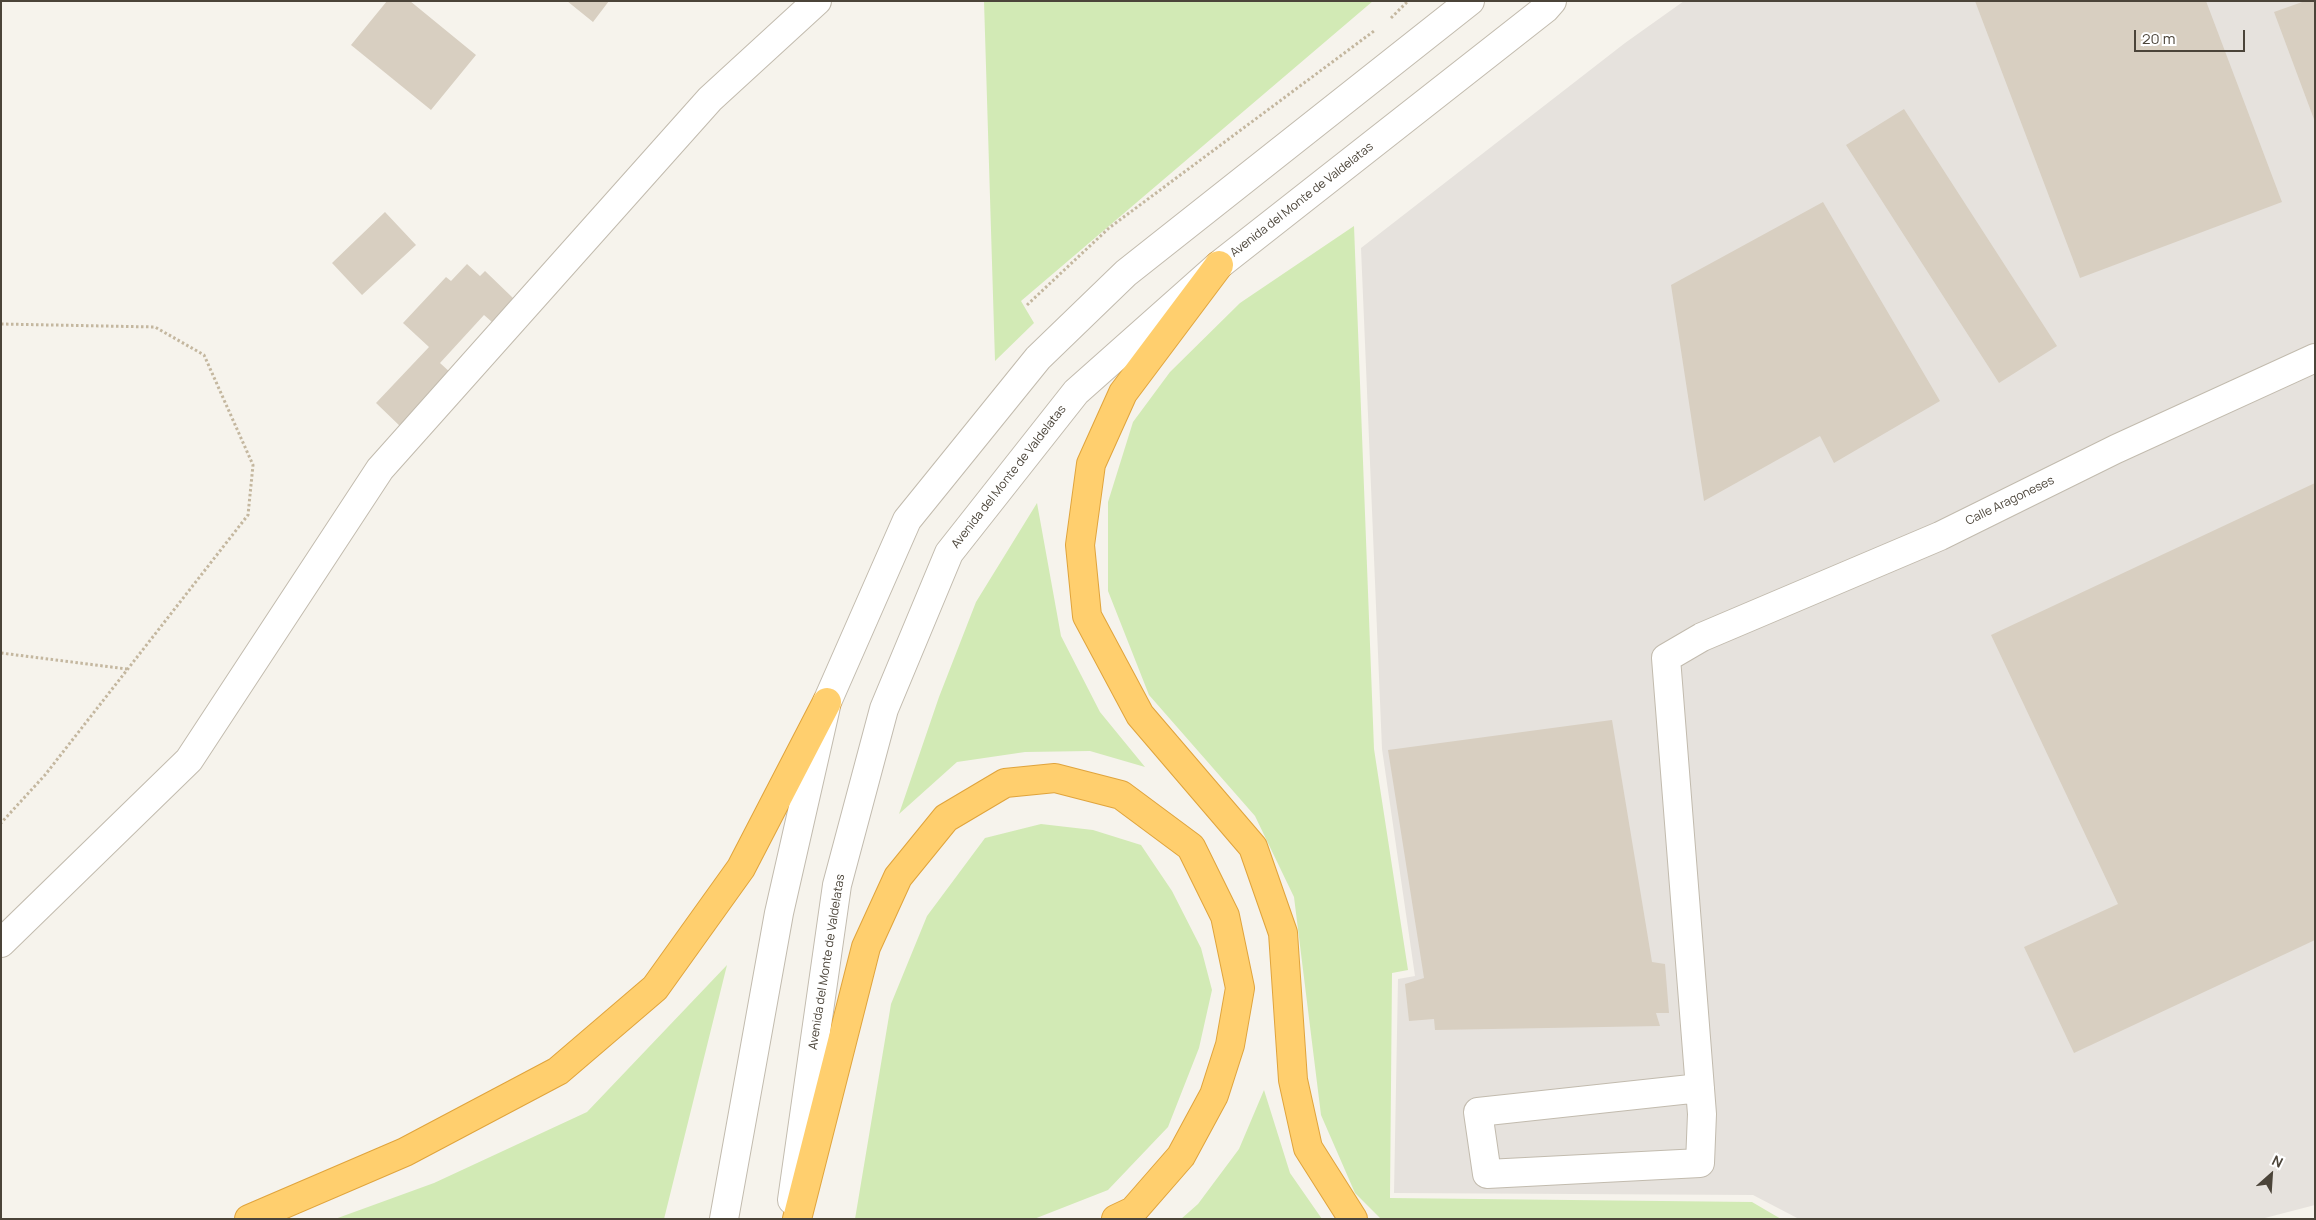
<!DOCTYPE html>
<style>
body{margin:0}
#map{position:relative;width:2316px;height:1220px;overflow:hidden;background:#f6f3ec;font-family:Manrope,sans-serif}
canvas{display:block}
.frame{position:absolute;inset:0;border:2px solid #4b4439;pointer-events:none}
.north{position:absolute;left:2246px;top:1150px;width:50px;height:50px;-webkit-text-stroke:4px #fff;paint-order:stroke;rotate:26deg;font-size:14px;font-weight:700;line-height:20px;text-align:center;color:#4b4439}
.north::after{content:'';display:block;margin:auto;width:18px;height:22px;background:#4b4439;clip-path:polygon(50% 0,100% 100%,50% 72%,0 100%)}
.scale{position:absolute;left:2134px;top:30px;width:111px;height:22px;box-sizing:border-box;border:2px solid #4b4439;border-top:0;padding-left:6px;font-size:15px;line-height:18px;white-space:nowrap;color:#4b4439;-webkit-text-stroke:4px #fff;paint-order:stroke}
</style>
<div id="map">
<canvas width="2316" height="1220"></canvas>
<div class="frame"></div>
<div class="north">N</div>
<div class="scale">20 m</div>
</div>
<script>
const g = document.querySelector('canvas').getContext('2d');
g.lineJoin = 'round';
function fill(path, color) { g.fillStyle = color; g.fill(path, 'evenodd'); }
function strokePath(path, color, width, dash) { g.strokeStyle = color; g.lineWidth = width; g.lineCap = dash ? 'butt' : 'round'; g.setLineDash(dash || []); g.stroke(path); }
function label(font, color, halo, rows, align = 'center') {
  g.font = font + ' Manrope,sans-serif'; g.lineWidth = 4; g.setLineDash([]); g.textBaseline = 'middle'; g.strokeStyle = halo; g.fillStyle = color; for (const [text, x, y, turn = 0] of rows) {
    g.save(); g.translate(x, y); g.rotate((+turn || 0) * Math.PI / 180); g.textAlign = isNaN(turn) ? turn : align; if (halo) g.strokeText(text, 0, 0); g.fillText(text, 0, 0); g.restore();
  }
}
fill(new Path2D(`
 M1684,1h631v1204l-54,14h-462l-46,-24 -359,-2 4,-214 17,-3 -33,-227 -21,-501 264,-205z`), '#e6e2dd');
fill(new Path2D(`
 M984,1h389l-352,300 13,22 -39,38z
 M1354,226l20,523 34,221 -16,3 -2,225 362,4 29,17h-400l-26,-26 -34,-78 -27,-218 -39,-81 -106,-121 -41,-104v-89l25,-80 37,-50 70,-69z
 M1037,503l24,133 39,76 45,55 -55,-16 -65,1 -68,10 -58,52 40,-117 37,-95z
 M1041,824l52,6 48,15 31,46 29,57 11,42 -13,58 -31,79 -60,63 -74,29h-179l36,-215 36,-88 58,-78z
 M727,965l-63,254h-329l99,-36 153,-71z
 M1264,1090l26,83 32,46h-141l17,-15 41,-55z`), '#d2eab5');
fill(new Path2D(`
 M387,1h23l66,54 -45,55 -80,-65z
 M567,1h42l-16,21z
 M1975,1h231l76,201 -202,76z
 M2305,1h10v121l-41,-110z
 M1904,109l153,237 -58,37 -153,-238z
 M1823,202l117,199 -106,62 -14,-27 -116,65 -33,-216z
 M385,212l31,33 -54,50 -30,-32z
 M467,264l13,12 5,-5 28,27 -21,24 -8,-7 -44,48 12,11 -50,54 -26,-25 53,-56 -26,-24 43,-46 5,4z
 M2315,483v457l-241,113 -50,-106 94,-43 -127,-269z
 M1612,720l40,242 13,2 4,49h-13l4,13 -225,4 -1,-11 -25,2 -4,-37 19,-6 -36,-228z`), '#d8cfc1');
const minor = new Path2D(`
 M1,943l188,-183 191,-291 330,-370 107,-98
 M1700,1088l-222,24 9,62 213,-11 2,-49 -36,-456 36,-21 238,-101 176,-87 199,-91
 M792,1200l45,-315 47,-176 65,-156 127,-161 143,-127 326,-256 7,-8
 M724,1219l55,-306 48,-211 80,-182 131,-162 88,-85 344,-272`);
const highway = new Path2D(`
 M1219,265l-96,128 -32,71 -11,81 7,71 53,99 113,132 30,86 10,147 15,68 45,71
 M249,1219l156,-67 153,-81 97,-83 86,-120 86,-166
 M797,1219l69,-272 32,-70 48,-59 59,-35 50,-5 66,17 70,52 34,69 15,72 -10,57 -16,50 -33,61 -48,55 -17,8`);
strokePath(minor, '#c2bbae', 30);
strokePath(highway, '#e0a43c', 30);
strokePath(new Path2D(`
 M1391,18l17,-17
 M1027,305l82,-77 265,-197
 M1,324l154,3 49,28 49,110 -5,50 -203,260 -44,48
 M1,653l126,16`), '#c4b79f', 3, [2.5, 2.5]);
strokePath(minor, '#fff', 28);
strokePath(highway, '#ffcf6e', 28);
label('12px', '#4b4439', '#fff', [
 ["Avenida del Monte de Valdelatas",1302,200,-38],
 ["Avenida del Monte de Valdelatas",1009,477,-52],
 ["Calle Aragoneses",2010,501,-26],
 ["Avenida del Monte de Valdelatas",827,962,-81]
]);
</script>
